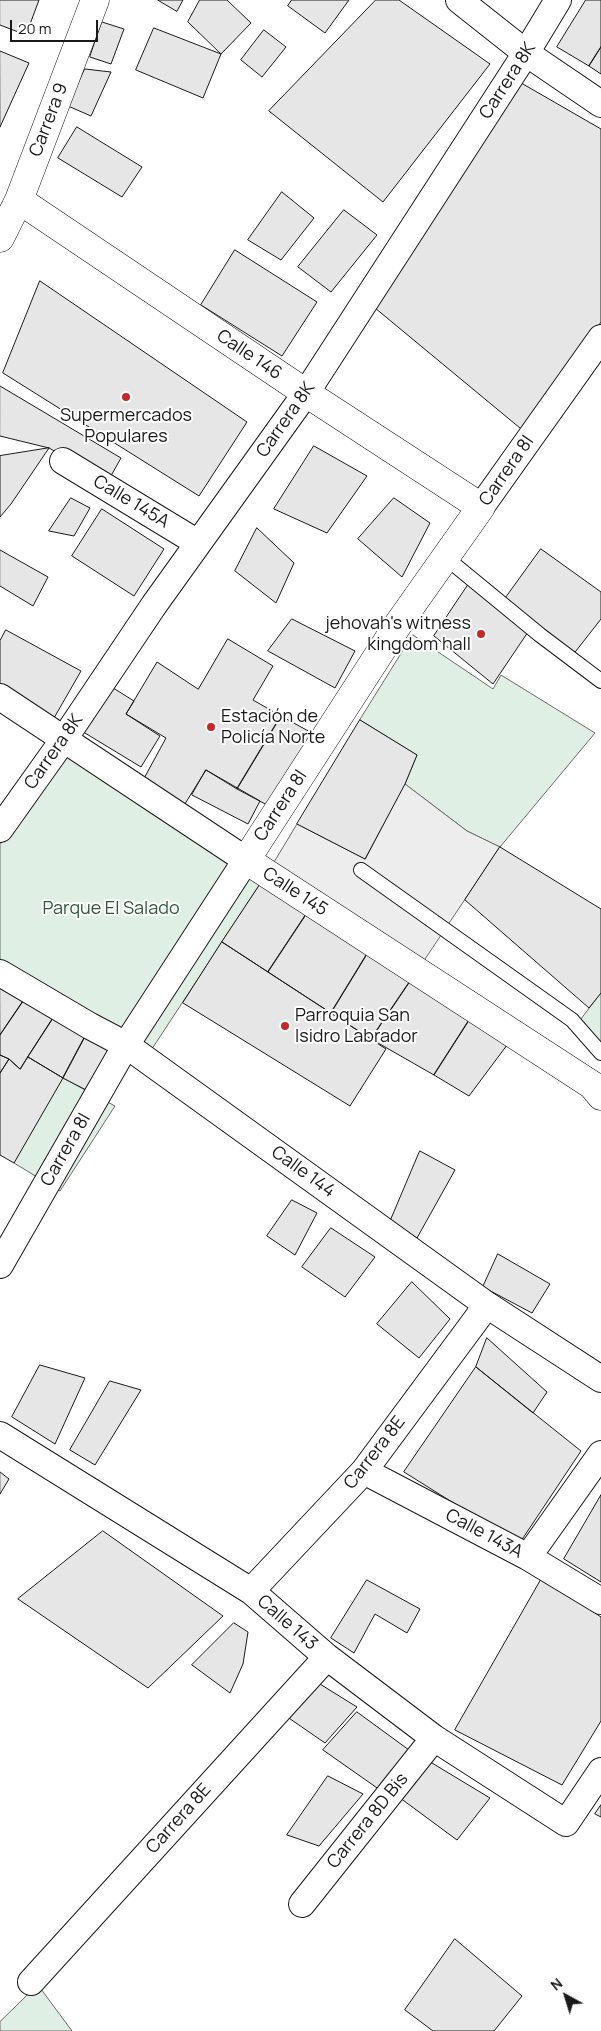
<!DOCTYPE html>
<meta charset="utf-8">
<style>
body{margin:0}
#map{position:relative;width:601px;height:2031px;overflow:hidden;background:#fff;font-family:Manrope,sans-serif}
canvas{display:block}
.north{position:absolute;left:541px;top:1971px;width:50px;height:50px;-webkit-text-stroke:4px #fff;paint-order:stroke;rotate:321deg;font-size:14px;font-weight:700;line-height:20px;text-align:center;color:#1a1a1a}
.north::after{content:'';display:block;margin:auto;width:18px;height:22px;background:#1a1a1a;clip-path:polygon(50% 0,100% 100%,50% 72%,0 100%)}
.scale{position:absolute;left:10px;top:20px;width:88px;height:22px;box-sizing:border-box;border:2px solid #1a1a1a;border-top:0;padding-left:6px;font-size:15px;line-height:18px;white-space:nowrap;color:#1a1a1a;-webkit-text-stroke:4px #fff;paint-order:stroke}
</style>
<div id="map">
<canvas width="601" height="2031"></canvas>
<div class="north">N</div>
<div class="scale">20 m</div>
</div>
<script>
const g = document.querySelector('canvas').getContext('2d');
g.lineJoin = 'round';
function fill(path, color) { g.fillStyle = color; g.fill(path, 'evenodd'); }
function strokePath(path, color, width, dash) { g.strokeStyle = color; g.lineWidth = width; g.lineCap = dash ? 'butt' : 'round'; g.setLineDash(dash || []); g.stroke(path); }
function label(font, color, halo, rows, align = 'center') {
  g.font = font + ' Manrope,sans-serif'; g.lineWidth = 4; g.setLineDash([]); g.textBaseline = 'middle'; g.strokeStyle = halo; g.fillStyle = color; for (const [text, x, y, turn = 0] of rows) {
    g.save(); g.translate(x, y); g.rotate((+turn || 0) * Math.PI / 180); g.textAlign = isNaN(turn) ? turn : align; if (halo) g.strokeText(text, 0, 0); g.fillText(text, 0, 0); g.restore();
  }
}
const green = new Path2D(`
 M413,635l80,54 8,-14 94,58 -95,114 -33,-16 -62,-47 12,-29 -57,-35z
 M69,749l196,128 -123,187 -142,-87v-132z
 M601,993v66l-28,-29z
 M63,1078l52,28 -55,85 -46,-28z
 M38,1985l34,46h-72v-9z`);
fill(green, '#e0efe3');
strokePath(green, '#6a6a6a', 1);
const parking = new Path2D(`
 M405,784l62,47 33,16 -85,127 -150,-97 32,-53 68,35z`);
fill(parking, '#ededed');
strokePath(parking, '#6a6a6a', 1);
const building = new Path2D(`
 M0,0h39l-13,35 -26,-10z
 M158,0h25l-6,11z
 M200,0h27l24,23 -30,31 -33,-32z
 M292,0h57l-24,33 -37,-27z
 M376,0h23l91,64 -107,138 -114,-91z
 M586,0h15v47l-12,19 -32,-19z
 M102,22l22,7 -13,35 -21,-7z
 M154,28l67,26 -18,44 -67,-28z
 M264,30l22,17 -24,30 -21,-17z
 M601,47v27l-12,-8z
 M0,51l29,12 -29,64z
 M85,69l26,3 -20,44 -23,-10z
 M516,80l85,49v193l-75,111 -151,-125z
 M77,127l65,40 -20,30 -64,-39z
 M282,192l32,26 -33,42 -33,-20z
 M344,210l33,25 -46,57 -33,-25z
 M235,250l82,52 -35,54 -81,-51z
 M40,281l207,141 -48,74 -196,-123z
 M0,386l121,72 -13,23 -59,-33 -49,-12z
 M314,446l53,30 -40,57 -53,-24z
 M49,448l-38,56 -11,13v-61z
 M71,498l19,10 -16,28 -25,-5z
 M394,498l36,25 -28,54 -44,-38z
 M102,509l62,40 -30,47 -62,-40z
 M257,528l37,35 -18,40 -41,-32z
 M541,549l60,43v27l-29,37 -70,-53z
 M0,550l48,27 -15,29 -33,-20z
 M468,585l60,47 -35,52 -59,-48z
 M292,619l63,32 -20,37 -67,-37z
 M6,630l75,41 -27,47 -54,-32v-45z
 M228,639l45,27 -20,34 28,16 -44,73 -31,-19 -23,37 -41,-25 24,-44 -40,-24 31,-52 41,27z
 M110,686l24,15 -8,13 34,22 -19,31 -61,-37z
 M281,716l31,17 -43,73 -32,-17z
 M360,720l57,35 -12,29 -40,75 -68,-35z
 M206,770l54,31 -12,23 -56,-29z
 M500,847l101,62v84l-12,15 -124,-108z
 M265,877l46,30 -43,65 -46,-30z
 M311,907l61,39 -41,67 -63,-41z
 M222,942l164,107 -36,57 -167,-103z
 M372,946l43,28 -44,65 -40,-26z
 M415,974l60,37 -41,64 -63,-36z
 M0,987l28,7 -28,41z
 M28,994l29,18 -37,57 -11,-10 -9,-4v-20z
 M475,1011l38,26 -44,59 -35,-21z
 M57,1012l31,19 -25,47 -35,-21z
 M88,1031l25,16 -25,44 -25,-13z
 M0,1055l9,4 -9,14z
 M28,1057l35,21 -49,85 -14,-8v-82l9,-14 11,10z
 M420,1151l35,19 -38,68 -27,-16z
 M292,1200l25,13 -22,42 -28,-19z
 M331,1228l44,29 -30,40 -43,-30z
 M498,1254l52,30 -18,29 -49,-26z
 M412,1282l38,37 -31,39 -42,-34z
 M487,1338l60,54 -14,21 -57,-46z
 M40,1365l45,13 -30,66 -43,-27z
 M476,1367l105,84 -62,93 -115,-72z
 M110,1381l31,9 -46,75 -25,-15z
 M0,1472l9,7 -9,15z
 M601,1495v87l-37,-23z
 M103,1531l120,85 -75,72 -130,-89z
 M542,1578l59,39v104l-39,64 -107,-55z
 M367,1580l53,29 -13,24 -32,-19 -21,39 -23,-15z
 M234,1623l14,9 -5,32 -13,29 -38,-28z
 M315,1681l42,26 -32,36 -42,-29z
 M357,1712l52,38 -29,40 -57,-40z
 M422,1757l68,41 -33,42 -65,-48z
 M328,1776l35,18 -44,52 -32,-11z
 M601,1805v12l-6,-3z
 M455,1939l67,57 -28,35h-61l-28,-21z`);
fill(building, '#e6e6e6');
strokePath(building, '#1a1a1a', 1);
const service = new Path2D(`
 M445,557l95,78 61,46
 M361,870l211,150 29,33`);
const minor = new Path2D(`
 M459,0l67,53 75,51
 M63,461l135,82
 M481,507l120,-169
 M0,697l246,163 -120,185 -126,220
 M0,829l64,-90 90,-134 152,-212 220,-340 32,-53
 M0,973l90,53 36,19 361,260 114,74
 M0,1435l251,156 76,66 107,81 132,85 35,-52
 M364,1471l164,86 73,44
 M528,1557l73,-103
 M251,1591l113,-120 123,-166
 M302,1904l132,-166
 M31,1982l296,-325`);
const tertiary = new Path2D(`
 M19,200l287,193 175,114 -82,116 -153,237 346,225 9,11
 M0,238l19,-38 76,-200`);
strokePath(service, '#1a1a1a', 16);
strokePath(minor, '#1a1a1a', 28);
strokePath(tertiary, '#1a1a1a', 29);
strokePath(service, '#fff', 14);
strokePath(minor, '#fff', 26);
strokePath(tertiary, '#fff', 28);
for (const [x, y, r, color] of [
 [126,397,5,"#c62828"],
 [481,634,5,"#c62828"],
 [211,727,5,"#c62828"],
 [285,1026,5,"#c62828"]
]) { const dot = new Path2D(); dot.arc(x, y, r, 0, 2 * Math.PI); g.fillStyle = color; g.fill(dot); strokePath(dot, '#fff', 2); }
label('18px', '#1a1a1a', '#fff', [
 ["Carrera 8K",508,81,-57],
 ["Carrera 9",49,120,-69],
 ["Calle 146",249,355,34],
 ["Carrera 8K",286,420,-55],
 ["Carrera 8I",507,471,-55],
 ["Calle 145A",131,502,31],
 ["Carrera 8K",54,752,-55],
 ["Carrera 8I",281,806,-57],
 ["Calle 145",295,892,33],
 ["Carrera 8I",66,1150,-60],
 ["Calle 144",303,1172,36],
 ["Carrera 8E",375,1453,-52],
 ["Calle 143A",484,1534,28],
 ["Calle 143",287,1623,41],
 ["Carrera 8E",179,1819,-48],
 ["Carrera 8D Bis",368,1821,-51]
]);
label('18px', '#1a1a1a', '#fff', [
 ["Supermercados",126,416,"center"],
 ["Populares",126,437,"center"],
 ["jehovah's witness",471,624,"right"],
 ["kingdom hall",471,645,"right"],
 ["Estación de",221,717],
 ["Policía Norte",221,738],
 ["Parroquia San",295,1016],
 ["Isidro Labrador",295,1037]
], 'left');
label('18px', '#2b5a34', '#fff', [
 ["Parque El Salado",111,909]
]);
</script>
